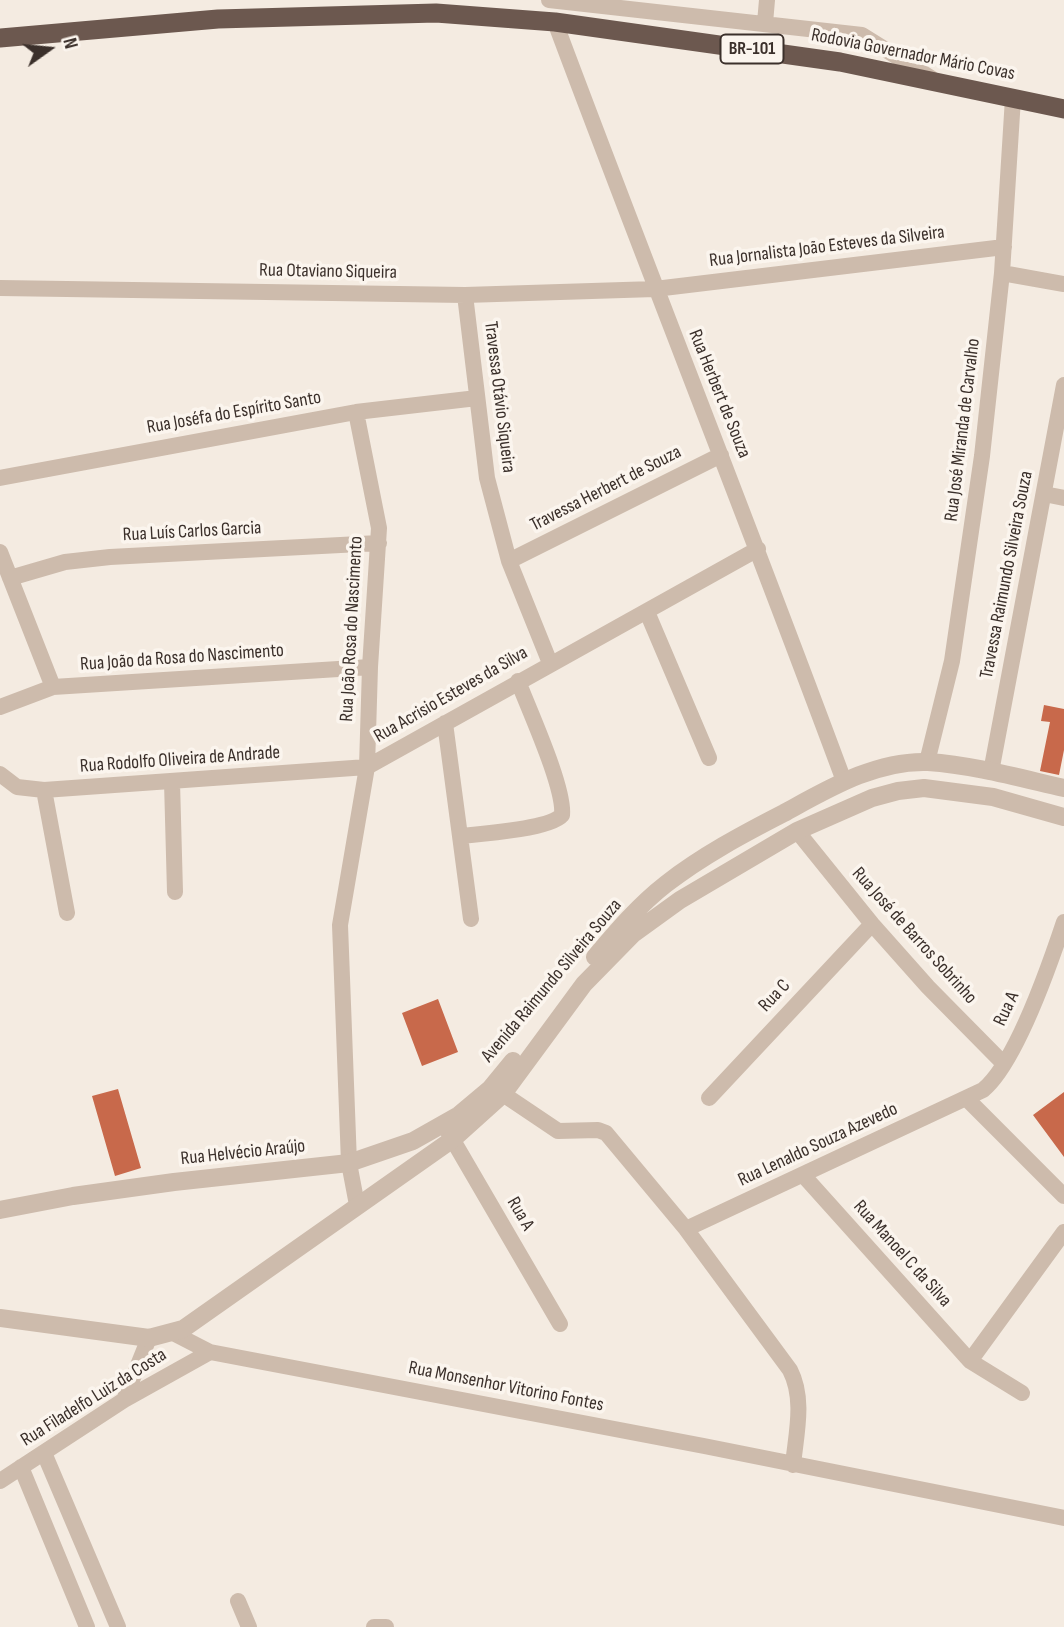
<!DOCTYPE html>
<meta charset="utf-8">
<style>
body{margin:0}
#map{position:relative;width:1064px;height:1627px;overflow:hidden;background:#f4ebe1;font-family:"Sofia Sans Condensed",sans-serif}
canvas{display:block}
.north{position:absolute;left:14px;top:14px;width:70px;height:70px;-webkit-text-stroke:5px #fbf5ee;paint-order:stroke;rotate:75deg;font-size:19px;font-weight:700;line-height:28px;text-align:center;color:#3b302b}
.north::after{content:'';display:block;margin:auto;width:24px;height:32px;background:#3b302b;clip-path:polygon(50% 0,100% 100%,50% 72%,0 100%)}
</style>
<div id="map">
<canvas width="1064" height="1627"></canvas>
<div class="north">N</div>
</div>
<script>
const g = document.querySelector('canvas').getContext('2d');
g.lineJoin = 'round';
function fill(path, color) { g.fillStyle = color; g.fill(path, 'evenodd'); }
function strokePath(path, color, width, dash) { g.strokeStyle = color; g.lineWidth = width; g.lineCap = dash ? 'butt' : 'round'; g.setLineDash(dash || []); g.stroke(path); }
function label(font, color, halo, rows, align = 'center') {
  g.font = font + ' "Sofia Sans Condensed",sans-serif'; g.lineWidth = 7; g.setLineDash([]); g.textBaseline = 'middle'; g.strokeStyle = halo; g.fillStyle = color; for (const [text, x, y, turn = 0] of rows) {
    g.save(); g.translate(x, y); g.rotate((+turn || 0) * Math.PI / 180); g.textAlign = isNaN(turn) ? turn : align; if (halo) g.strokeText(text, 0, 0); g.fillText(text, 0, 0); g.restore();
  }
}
fill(new Path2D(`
 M1044,705l20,4v41l-5,25 -19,-4 10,-49 -9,-1z
 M438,999l20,53 -36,14 -20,-53z
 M118,1089l23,79 -26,8 -23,-80z
 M1064,1092v65l-31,-42z`), '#c8694b');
strokePath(new Path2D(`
 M549,0l313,35 69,43
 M555,22c95,254 195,505 289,759
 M765,23l2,-23
 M1002,273l62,11
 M0,288l465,7 190,-6 349,-42
 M465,295l22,183 22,83 41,102
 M0,478l356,-66 121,-14
 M1044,494l20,4
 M0,552l53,135
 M509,561l212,-106
 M10,578l55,-16 45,-5 269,-14
 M647,612l62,146
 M0,707l53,-20 317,-20
 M445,723l26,196
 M927,762l25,-101 30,-205 20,-183 11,-175
 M991,772l73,-387
 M0,774l17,13 27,3 323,-23 3,-100 9,-139 -23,-116
 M172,782l3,110
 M44,790l23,123
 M797,831l75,93 56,63 76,77
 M460,836c21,-2 90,-7 102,-21 3,-27 -33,-105 -44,-134
 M496,1086l7,8 55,37 40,-1 8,3 80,96 104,141c15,29 6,64 3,95
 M709,1098l163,-174
 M967,1099l97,97
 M447,1130l113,194
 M803,1175l167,186 52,32
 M357,1205l-8,-42 -9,-238 27,-158 391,-218
 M686,1229l297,-139c33,-27 67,-126 81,-168
 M173,1333l37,19 494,94 360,72
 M970,1361l94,-129
 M124,1400l25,-62
 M44,1453l74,174
 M21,1467l66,160
 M0,1481l124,-81 86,-48
 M238,1601l11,26
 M374,1627h12`), '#cdbbac', 16);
strokePath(new Path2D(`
 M595,957c22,-26 44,-52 71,-73 36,-28 77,-50 118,-71 44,-24 92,-53 144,-51 45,3 92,16 136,26
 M0,1210l73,-14 101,-14 175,-19 64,-22 46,-26 31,-26 23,-28
 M0,1318l149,20 34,-9 270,-190 50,-45 81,-110 49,-50 47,-34 117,-69 75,-33 26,-7 26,-3 69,9 71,20`), '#cdbbac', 18);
strokePath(new Path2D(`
 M0,38l218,-19 218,-6 119,9 285,40 224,47`), '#6c584f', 19);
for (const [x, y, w] of [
 [752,49,63]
]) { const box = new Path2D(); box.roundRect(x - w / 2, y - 14.5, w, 29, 5); g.fillStyle = '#fbf5ee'; g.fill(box); strokePath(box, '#3b302b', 2); }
label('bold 18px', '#3b302b', null, [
 ["BR-101",752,49]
]);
label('19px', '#3b302b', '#fbf5ee', [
 ["Rodovia Governador Mário Covas",913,55,11],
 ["Rua Jornalista João Esteves da Silveira",827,247,-7],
 ["Rua Otaviano Siqueira",328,272,1],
 ["Rua Herbert de Souza",719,394,68],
 ["Travessa Otávio Siqueira",499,397,83],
 ["Rua Joséfa do Espírito Santo",234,413,-10],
 ["Rua José Miranda de Carvalho",963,430,-83],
 ["Travessa Herbert de Souza",606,489,-27],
 ["Rua Luís Carlos Garcia",192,532,-3],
 ["Travessa Raimundo Silveira Souza",1007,575,-79],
 ["Rua João Rosa do Nascimento",352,629,-87],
 ["Rua João da Rosa do Nascimento",182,658,-4],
 ["Rua Acrisio Esteves da Silva",451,695,-30],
 ["Rua Rodolfo Oliveira de Andrade",180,760,-4],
 ["Rua José de Barros Sobrinho",914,936,48],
 ["Avenida Raimundo Silveira Souza",552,981,-50],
 ["Rua C",775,996,-47],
 ["Rua A",1007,1009,-65],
 ["Rua Lenaldo Souza Azevedo",818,1145,-25],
 ["Rua Helvécio Araújo",243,1153,-6],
 ["Rua A",520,1214,60],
 ["Rua Manoel C da Silva",902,1254,48],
 ["Rua Monsenhor Vitorino Fontes",506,1387,11],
 ["Rua Filadelfo Luiz da Costa",94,1398,-32]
]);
</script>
